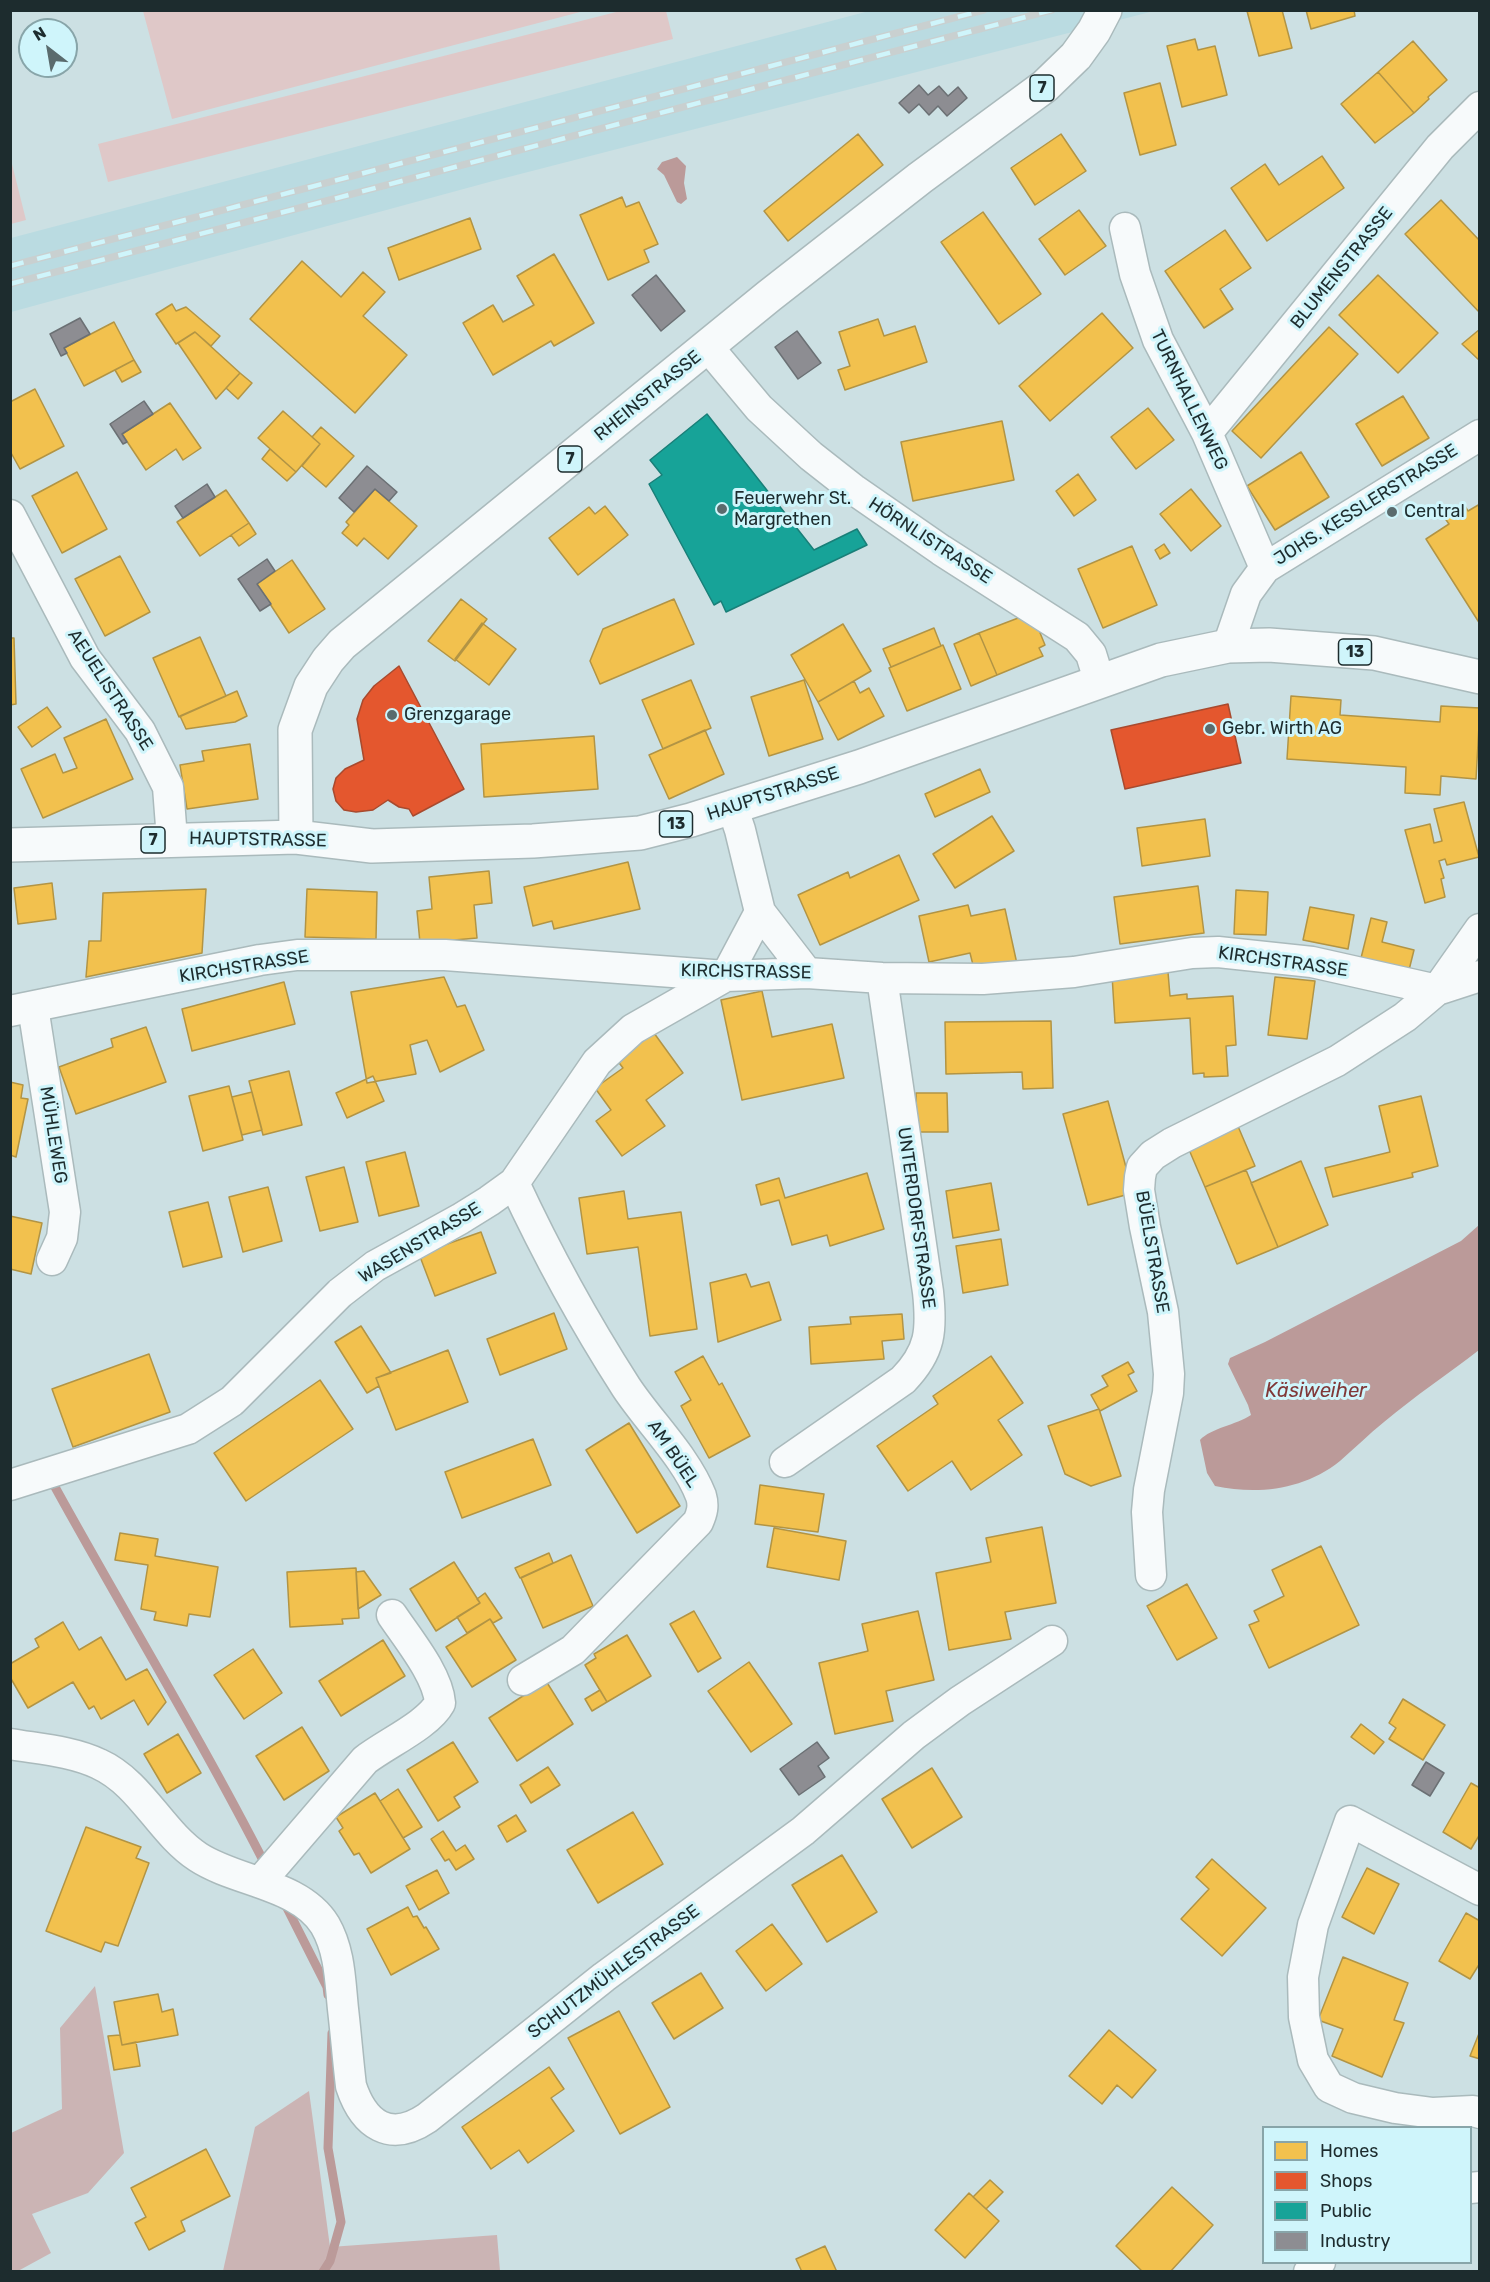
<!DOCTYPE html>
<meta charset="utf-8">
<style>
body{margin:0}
#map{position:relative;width:1490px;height:2282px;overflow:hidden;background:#cce0e3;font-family:Rubik,sans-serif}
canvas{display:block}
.frame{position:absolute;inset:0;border:12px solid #1d2c2e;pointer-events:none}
.legend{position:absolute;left:1262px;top:2126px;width:210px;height:138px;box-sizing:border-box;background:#cff5fb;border:2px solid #88a5a9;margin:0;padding:8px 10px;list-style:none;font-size:18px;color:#1d2c2e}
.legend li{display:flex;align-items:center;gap:12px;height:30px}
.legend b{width:30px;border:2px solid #88a5a9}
.north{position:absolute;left:18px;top:18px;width:60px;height:60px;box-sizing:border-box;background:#cff5fb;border:2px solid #88a5a9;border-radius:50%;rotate:329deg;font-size:16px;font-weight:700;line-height:24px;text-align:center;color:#1d2c2e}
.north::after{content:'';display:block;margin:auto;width:21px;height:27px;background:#5a6b6d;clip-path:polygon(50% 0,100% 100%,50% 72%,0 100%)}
</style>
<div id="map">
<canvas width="1490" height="2282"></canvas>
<div class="frame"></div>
<ul class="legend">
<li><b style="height:16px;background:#f2c14e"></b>Homes</li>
<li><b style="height:16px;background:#e4572e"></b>Shops</li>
<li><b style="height:16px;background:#17a398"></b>Public</li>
<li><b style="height:16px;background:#8d8d92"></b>Industry</li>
</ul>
<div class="north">N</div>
</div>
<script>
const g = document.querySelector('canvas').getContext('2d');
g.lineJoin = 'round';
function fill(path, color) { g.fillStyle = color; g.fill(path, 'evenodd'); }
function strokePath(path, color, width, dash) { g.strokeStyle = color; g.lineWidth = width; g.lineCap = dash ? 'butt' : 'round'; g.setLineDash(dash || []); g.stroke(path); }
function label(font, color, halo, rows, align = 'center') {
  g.font = font + ' Rubik,sans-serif'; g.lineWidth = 6; g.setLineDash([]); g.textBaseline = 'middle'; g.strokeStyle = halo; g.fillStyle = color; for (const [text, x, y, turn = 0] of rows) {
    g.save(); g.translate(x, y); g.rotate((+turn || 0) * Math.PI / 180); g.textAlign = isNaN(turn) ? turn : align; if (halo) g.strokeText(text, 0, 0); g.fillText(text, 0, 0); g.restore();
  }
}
fill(new Path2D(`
 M869,11h285l-661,170 -482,131v-74z`), '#badbe1');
fill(new Path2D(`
 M624,10l42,1 7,28 -565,143 -10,-38z
 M143,11v-1l441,1 -412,108z
 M11,160l15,60 -15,4h-1z`), '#dfc8c8');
fill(new Path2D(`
 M95,1986l29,167 -36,40 -56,21 19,39 -33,18h-7v-138l51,-24 -2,-81z
 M309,2091l21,156 167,-12 3,36h-277l32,-144z`), '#cbb4b4');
fill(new Path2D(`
 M677,157l9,9 -2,17 3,16 -6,5 -4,-2 -13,-27 -7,-6 5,-7z
 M1479,1225v125c-31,24 -64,46 -95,72 -15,12 -29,26 -44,39 -36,29 -82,34 -125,25l-8,-13 -7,-33c11,-12 36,-15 51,-25l-3,-10 -20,-41 2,-6 35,-16 196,-101z`), '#bb9a99');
const homes = new Path2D(`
 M1282,10l10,38 -33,8 -12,-45z
 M1306,10h48l1,6 -44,13z
 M1195,39l3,11 17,-4 12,49 -45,12 -15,-61z
 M1413,41l34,39 -19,17 1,2 -15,14 -36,-41z
 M1378,72l36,41 -39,30 -34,-39z
 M1160,83l16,62 -36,10 -16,-62z
 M858,134l25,31 -95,76 -24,-30z
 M1061,134l25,37 -51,34 -24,-37z
 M1322,156l22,32 -77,53 -36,-53 34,-24 14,21z
 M622,197l4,10 13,-5 19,42 -14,6 5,12 -41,18 -28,-65z
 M1441,200l39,41v72l-75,-79z
 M1079,210l27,36 -41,29 -26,-36z
 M983,212l58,82 -42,30 -58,-82z
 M470,218l11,31 -82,31 -11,-32z
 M1225,230l26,38 -31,21 13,20 -29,19 -39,-57z
 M554,254l40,69 -40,23 -3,-5 -58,34 -30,-52 30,-18 10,17 31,-17 -17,-29z
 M302,261l39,36 22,-25 22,20 -22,24 44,39 -52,58 -105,-94z
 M1378,275l60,58 -40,40 -59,-58z
 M172,304l4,7 10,-4 34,29 -9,10 -16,-14 -19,12 -20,-30z
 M1102,313l31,35 -83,73 -31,-35z
 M878,319l6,17 31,-10 12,36 -82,28 -7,-20 12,-4 -11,-34z
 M114,322l20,38 -50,26 -20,-38z
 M1329,327l29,27 -97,104 -29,-27z
 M1480,329v32l-18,-17z
 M195,332l45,41 -24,26 -38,-56z
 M134,360l7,12 -19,10 -7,-12z
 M240,373l12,10 -14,16 -12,-11z
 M35,389l29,57 -44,23 -10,-18v-49z
 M1403,396l26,42 -47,28 -26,-42z
 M170,403l31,45 -18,12 -7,-11 -30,21 -24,-36z
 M1148,408l26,32 -38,29 -25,-32z
 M283,411l37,33 -24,28 -38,-34z
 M1002,421l12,59 -101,21 -12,-59z
 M321,427l33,29 -28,31 -24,-21 18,-22 -8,-7z
 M270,449l26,23 -9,9 -25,-22z
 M1301,452l28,45 -54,33 -28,-44z
 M77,472l30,57 -45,24 -30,-57z
 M1078,474l18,26 -22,16 -18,-25z
 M375,489l42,37 -29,33 -24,-21 -7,8 -15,-13 7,-8 -3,-3z
 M1191,489l30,37 -30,25 -31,-37z
 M226,490l23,33 -49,33 -23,-34z
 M1464,504l4,7 12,-7v120l-54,-85 23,-15 -5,-7z
 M605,506l23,29 -50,40 -29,-37 40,-31 6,7z
 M249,523l7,11 -17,12 -8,-11z
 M1164,544l6,9 -10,6 -5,-9z
 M1132,546l25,59 -54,23 -25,-59z
 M120,556l30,56 -45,24 -30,-57z
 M292,560l33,49 -36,24 -32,-49z
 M461,599l26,20 -32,42 -27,-20z
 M674,599l20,45 -94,40 -10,-23 13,-32z
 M1026,615l4,10 6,-2 9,22 -6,3 4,8 -46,19 -18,-42z
 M482,623l34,26 -27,36 -34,-26z
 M843,624l28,47 -53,31 -27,-47z
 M934,628l7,18 -50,21 -8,-18z
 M979,633l18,42 -26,11 -17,-42z
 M200,637l26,59 -47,21 -26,-59z
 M10,638h4l2,66 -6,1z
 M943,645l18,44 -54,22 -18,-43z
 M691,680l20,48 -48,21 -21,-49z
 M804,680l19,59 -54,17 -18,-59z
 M854,681l6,12 9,-5 15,28 -46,24 -20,-38z
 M237,691l10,25 -12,6 -49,7 -6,-13z
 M1291,696l50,4 -1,15 100,7 1,-16 39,2 -4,71 -35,-3 -1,19 -35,-2 1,-26 -119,-8z
 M47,707l14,20 -29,20 -14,-20z
 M106,719l27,60 -90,39 -22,-49 34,-15 8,19 14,-5 -13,-30z
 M705,730l19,44 -55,25 -20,-44z
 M594,736l4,53 -114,8 -3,-53z
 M250,744l8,55 -71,10 -7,-44 24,-4 -2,-10z
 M980,769l10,23 -55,25 -10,-23z
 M1464,802l15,55 -32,8 -2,-6 -6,2 5,17 -3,1 4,18 -20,6 -20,-73 25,-6 4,19 8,-2 -8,-32z
 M992,816l22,35 -59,37 -22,-34z
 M1205,819l5,37 -68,10 -5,-38z
 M899,855l20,45 -99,45 -22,-50 50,-23 2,6z
 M628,862l12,47 -86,20 -2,-8 -19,5 -9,-39z
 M489,871l3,32 -18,2 3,33 -57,5 -3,-32 15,-2 -3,-32z
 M52,883l4,36 -38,5 -4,-36z
 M1198,886l6,47 -84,11 -6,-47z
 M206,889l-4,64 -116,24 3,-36h12l2,-48z
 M307,889l70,3 -1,47 -71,-2z
 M1236,890l32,2 -2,43 -32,-1z
 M968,905l3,11 34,-7 12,55 -42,9 -5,-20 -41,9 -10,-46z
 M1310,907l44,8 -6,34 -45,-9z
 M1371,918l16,4 -5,20 32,8 -6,24 -48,-12z
 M1168,972l2,24 17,-2v5l46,-3 3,49 -10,1 2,30 -24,1v-4l-11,1 -3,-56 -75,5 -3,-48z
 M444,977l13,30 8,-2 19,45 -44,22 -13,-32 -17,5 6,29 -49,9 -16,-91z
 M1275,977l40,4 -8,58 -39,-4z
 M284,982l11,42 -103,27 -10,-42z
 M762,991l10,46 60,-13 12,54 -102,22 -21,-100z
 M1051,1021l2,67 -30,1 -1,-17 -76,2 -1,-52z
 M146,1027l20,55 -90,32 -17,-47 54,-20 -2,-8z
 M654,1033l29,40 -37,27 19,26 -43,30 -26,-35 15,-11 -16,-22 28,-20 -6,-8z
 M289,1071l13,54 -39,10 -14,-54z
 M373,1076l11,25 -37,17 -11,-25z
 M10,1082l13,3 -2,13 7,1 -12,58 -6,-2z
 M229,1086l14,54 -40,11 -14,-55z
 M252,1092l10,38 -20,5 -10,-38z
 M916,1093h31l1,39h-31z
 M1421,1096l17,70 -26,7 1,4 -80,20 -8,-29 65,-16 -11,-46z
 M1108,1101l25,92 -45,12 -25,-91z
 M1237,1124l18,42 -50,21 -18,-42z
 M405,1152l14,54 -40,10 -13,-54z
 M1301,1161l27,64 -50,22 -27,-64z
 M344,1167l14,55 -38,9 -14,-54z
 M1246,1170l32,77 -41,17 -32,-77z
 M867,1173l17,56 -54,17 -3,-11 -35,10 -13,-45 -18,5 -5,-20 23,-7 6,20z
 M991,1183l8,47 -46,8 -7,-47z
 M268,1187l14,54 -39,11 -14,-55z
 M624,1191l4,28 53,-7 16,117 -47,7 -12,-89 -51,7 -8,-56z
 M208,1202l14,55 -39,10 -14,-55z
 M10,1216l32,7 -11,51 -21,-5z
 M481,1232l15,41 -61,23 -16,-42z
 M1001,1239l7,46 -45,8 -7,-47z
 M746,1274l5,13 18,-5 12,38 -63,22 -8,-59z
 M554,1313l13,36 -67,26 -13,-36z
 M902,1314l2,25 -22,2 2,18 -73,5 -2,-37 42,-3 -1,-7z
 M361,1326l30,47 -15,5 3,8 -12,7 -32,-51z
 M448,1350l20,52 -72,28 -20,-52z
 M149,1354l21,58 -97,35 -21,-58z
 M703,1356l16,29 3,-2 28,53 -41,22 -28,-52 10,-6 -16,-28z
 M991,1356l32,47 -25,17 24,35 -51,35 -19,-29 -44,30 -31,-45 61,-42 -5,-8z
 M1128,1362l6,10 -6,3 9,16 -37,20 -9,-16 17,-9 -6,-10z
 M320,1380l33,49 -107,72 -32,-48z
 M1099,1409l22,67 -30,10 -26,-12 -17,-48z
 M629,1423l51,83 -43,27 -51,-83z
 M533,1439l18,46 -89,33 -17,-46z
 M760,1485l64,9 -6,38 -63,-8z
 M1042,1527l14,76 -51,9 6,27 -62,11 -13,-77 55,-11 -5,-24z
 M774,1528l72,13 -7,39 -72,-13z
 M120,1533l38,6 -3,17 63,11 -8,50 -21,-3 -2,12 -33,-6 2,-8 -15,-3 7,-44 -33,-5z
 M1321,1546l38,79 -90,43 -20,-43 10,-4 -5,-10 30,-15 -12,-26z
 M549,1553l4,10 -33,15 -5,-10z
 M571,1555l22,51 -50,22 -22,-50z
 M454,1562l26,41 -44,28 -26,-42z
 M356,1568l3,50 -17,1 1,5 -53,3 -3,-55z
 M364,1571l17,24 -23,14 -2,-37z
 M1187,1584l30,54 -40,22 -30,-54z
 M485,1593l17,25 -9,5 -3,-4 -23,14 -10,-16 23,-14 -3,-4z
 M694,1611l27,47 -23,14 -28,-48z
 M918,1611l16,69 -48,11 7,30 -58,13 -16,-71 49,-12 -6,-27z
 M490,1619l26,41 -44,27 -26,-40z
 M63,1622l16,28 22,-13 25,43 21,-11 19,33 -18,23 -14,-25 -33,19 -7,-13 -5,3 -16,-27 -45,26 -18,-31v-13l29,-17 -4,-8z
 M627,1635l24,41 -44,26 -22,-37 11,-7 -2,-4z
 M383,1640l22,36 -64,40 -22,-35z
 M253,1649l29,44 -38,26 -30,-44z
 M749,1662l43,62 -41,28 -43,-61z
 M546,1681l27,43 -56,37 -28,-43z
 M600,1690l7,12 -15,9 -7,-12z
 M1403,1699l42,26 -22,35 -34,-21 7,-11 -7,-5z
 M1361,1724l23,18 -10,12 -23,-17z
 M302,1727l27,44 -45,29 -28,-44z
 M178,1734l23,39 -34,20 -23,-39z
 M453,1742l25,40 -24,15 6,10 -22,14 -31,-51z
 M548,1767l12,18 -29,18 -11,-18z
 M932,1768l30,49 -50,31 -30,-49z
 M1471,1783l9,5v46l-9,15 -28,-17z
 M398,1789l24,38 -19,11 -23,-37z
 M375,1793l35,56 -39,24 -12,-20 -5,2 -15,-24 4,-3 -7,-11z
 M633,1812l30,52 -65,39 -31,-53z
 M516,1815l10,16 -19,11 -9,-16z
 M86,1827l55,20 -5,11 13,5 -31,83 -13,-4 -4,10 -55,-21z
 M443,1831l13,20 9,-6 9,14 -18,11 -7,-11 -4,2 -14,-22z
 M842,1855l35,57 -50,30 -35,-57z
 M1212,1859l54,49 -44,48 -41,-37 28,-30 -13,-12z
 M1367,1868l32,16 -25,50 -32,-17z
 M437,1870l12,23 -30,17 -13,-24z
 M408,1907l5,10 4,-1 7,12 2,-1 13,22 -48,26 -24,-46z
 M1466,1913l14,8v42l-10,16 -31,-18z
 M772,1924l30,40 -36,27 -30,-40z
 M1343,1957l65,26 -14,37 10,3 -22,54 -50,-21 11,-27 -25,-9z
 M701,1973l22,35 -49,31 -22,-36z
 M158,1994l4,18 11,-3 5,26 -56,10 -8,-43z
 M619,2011l51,96 -50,27 -52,-96z
 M1109,2030l47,40 -24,28 -15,-13 -15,19 -33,-28z
 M1480,2031v28l-10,-3z
 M120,2035l2,10 14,-3 4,24 -26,4 -6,-34z
 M549,2067l15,22 -13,9 23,33 -46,32 -9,-13 -28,19 -29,-42z
 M206,2149l24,47 -49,25 4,10 -36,19 -14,-27 11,-6 -15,-29z
 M990,2180l13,12 -17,17 -13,-12z
 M1172,2187l41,38 -43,47h-27l-27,-26z
 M969,2193l30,28 -34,37 -30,-28z
 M825,2246l12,26h-35l-6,-13z`);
fill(homes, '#f2c14e');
strokePath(homes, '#b29444', 1.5);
const shops = new Path2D(`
 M399,666l65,123 -51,27 -4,-7 -10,-2 -11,-7 -15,10 -17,2 -12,-2 -8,-9 -3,-12 3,-11 9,-9 19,-9 -7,-41 6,-19 11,-14z
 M1228,704l13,59 -116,26 -14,-59z`);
fill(shops, '#e4572e');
strokePath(shops, '#a84a2e', 1.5);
const public = new Path2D(`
 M707,414l107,136 43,-21 10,16 -141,67 -5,-11 -7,4 -65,-121 13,-9 -12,-15z`);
fill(public, '#17a398');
strokePath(public, '#197f78', 1.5);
const industry = new Path2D(`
 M919,85l9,10 11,-9 9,10 10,-9 9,11 -20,18 -9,-10 -9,9 -10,-11 -10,9 -10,-10z
 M656,275l29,36 -24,20 -29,-36z
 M80,318l10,16 -26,14 3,5 -6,3 -11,-22z
 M797,331l24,32 -23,16 -23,-32z
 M144,401l9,13 -31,20 5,8 -4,2 -13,-20z
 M367,466l30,26 -8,9 -14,-12 -21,23 -15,-14z
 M207,484l8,13 -32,21 -8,-12z
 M267,559l8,12 -18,13 14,20 -11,7 -22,-32z
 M817,1742l12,16 -11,8 7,11 -26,18 -19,-26z
 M1426,1762l18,11 -14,23 -18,-11z`);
fill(industry, '#8d8d92');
strokePath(industry, '#6b7074', 1.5);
strokePath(new Path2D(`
 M55,1487c70,127 145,250 211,379
 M284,1902l43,85 1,8
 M323,2272l7,-11 11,-39 -13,-74 4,-115`), '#bb9a99', 9);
const minor = new Path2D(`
 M1125,228l10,46 23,66 49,93 58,135
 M708,347l51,61 52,48 42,33 88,61 136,87 14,17 8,26
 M1207,433l233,-286 40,-40
 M10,515l75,143 55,73 28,56 4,52
 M1228,646l18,-52 19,-26 215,-133
 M732,806l8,24 20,82 47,61
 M33,1007l32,205 -3,26 -10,22
 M10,1011l250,-51 37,-5h148l281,21 81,-3 75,5 101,1 91,-7 118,-19 26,-1 94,10 125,28 43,-14
 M514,1183c33,71 69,137 112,204 23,35 60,70 75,109 3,10 1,17 -3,26l-125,128 -50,30
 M785,1462l118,-82c28,-29 29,-50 25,-88l-46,-314
 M10,1485l178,-56 44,-28 108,-108 35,-27 85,-47 29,-18 25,-18 83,-121 36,-33 93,-53 34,-64
 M1151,1575l-4,-63 2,-22 19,-97 1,-19 -6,-62 -18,-85 -6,-37 1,-13 2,-10 11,-12 19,-12 165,-82 68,-44 32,-27 43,-61
 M10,1744c29,5 62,7 89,20 42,19 62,69 99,93 38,25 102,27 127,68 15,26 15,55 18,84 3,26 5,52 8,77 13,39 39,57 76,32l177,-141 199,-146 111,-96 46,-34 92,-60
 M260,1882l105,-122c22,-17 63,-35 75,-57 -2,-28 -32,-64 -48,-88
 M1480,1890l-130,-69 -37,104 -10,52 1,40 9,43 16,27 24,11 42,10 38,5 40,-2 7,2
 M1470,2188l10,-1
 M1309,2272l11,-10`);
const major = new Path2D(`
 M296,837l-1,-107 16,-44 17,-26 14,-16 427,-348 151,-118 125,-92 31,-30 18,-25 11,-21
 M10,845l286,-8 76,9 161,-5 107,-8 51,-13 168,-53 302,-107 67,-14 41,-1 105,8 106,24`);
strokePath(minor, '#aababc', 33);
strokePath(major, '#aababc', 36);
strokePath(minor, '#f7fafb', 30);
strokePath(major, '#f7fafb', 33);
const rail = new Path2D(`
 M10,266l974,-256
 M10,284l1042,-274`);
strokePath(rail, '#c9d0d0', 7);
strokePath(rail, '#cff5fb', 4.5, [14]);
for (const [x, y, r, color] of [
 [722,509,6,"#5a6b6d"],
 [1392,512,6,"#5a6b6d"],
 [392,715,6,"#5a6b6d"],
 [1210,729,6,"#5a6b6d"]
]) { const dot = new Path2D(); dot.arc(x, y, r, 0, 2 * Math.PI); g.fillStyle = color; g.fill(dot); strokePath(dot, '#cff5fb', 2); }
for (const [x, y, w] of [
 [1042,88,24],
 [570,459,24],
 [1355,652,33],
 [676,824,33],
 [153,840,24]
]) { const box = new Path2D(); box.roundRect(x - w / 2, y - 13, w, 26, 4.5); g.fillStyle = '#cff5fb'; g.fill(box); strokePath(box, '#1d2c2e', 1.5); }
label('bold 16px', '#1d2c2e', null, [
 ["7",1042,88],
 ["7",570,459],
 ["13",1355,652],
 ["13",676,824],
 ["7",153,840]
]);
label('18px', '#1d2c2e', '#cff5fb', [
 ["BLUMENSTRASSE",1342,268,-51],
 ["RHEINSTRASSE",648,396,-39],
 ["TURNHALLENWEG",1189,400,64],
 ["JOHS. KESSLERSTRASSE",1366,505,-32],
 ["HÖRNLISTRASSE",930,541,33],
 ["AEUELISTRASSE",110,690,57],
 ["HAUPTSTRASSE",773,794,-18],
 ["HAUPTSTRASSE",258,840,1],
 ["KIRCHSTRASSE",1283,962,8],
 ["KIRCHSTRASSE",244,967,-9],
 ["KIRCHSTRASSE",746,972,1],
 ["MÜHLEWEG",53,1135,81],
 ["UNTERDORFSTRASSE",916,1218,82],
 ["WASENSTRASSE",420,1243,-31],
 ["BÜELSTRASSE",1152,1252,80],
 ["AM BÜEL",673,1454,56],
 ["SCHUTZMÜHLESTRASSE",614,1972,-37]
]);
label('18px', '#1d2c2e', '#cff5fb', [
 ["Feuerwehr St.",734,499],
 ["Margrethen",734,520],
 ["Central",1404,512],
 ["Grenzgarage",404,715],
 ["Gebr. Wirth AG",1222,729]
], 'left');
label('italic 20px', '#803838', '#cff5fb', [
 ["Käsiweiher",1316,1391]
]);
</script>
